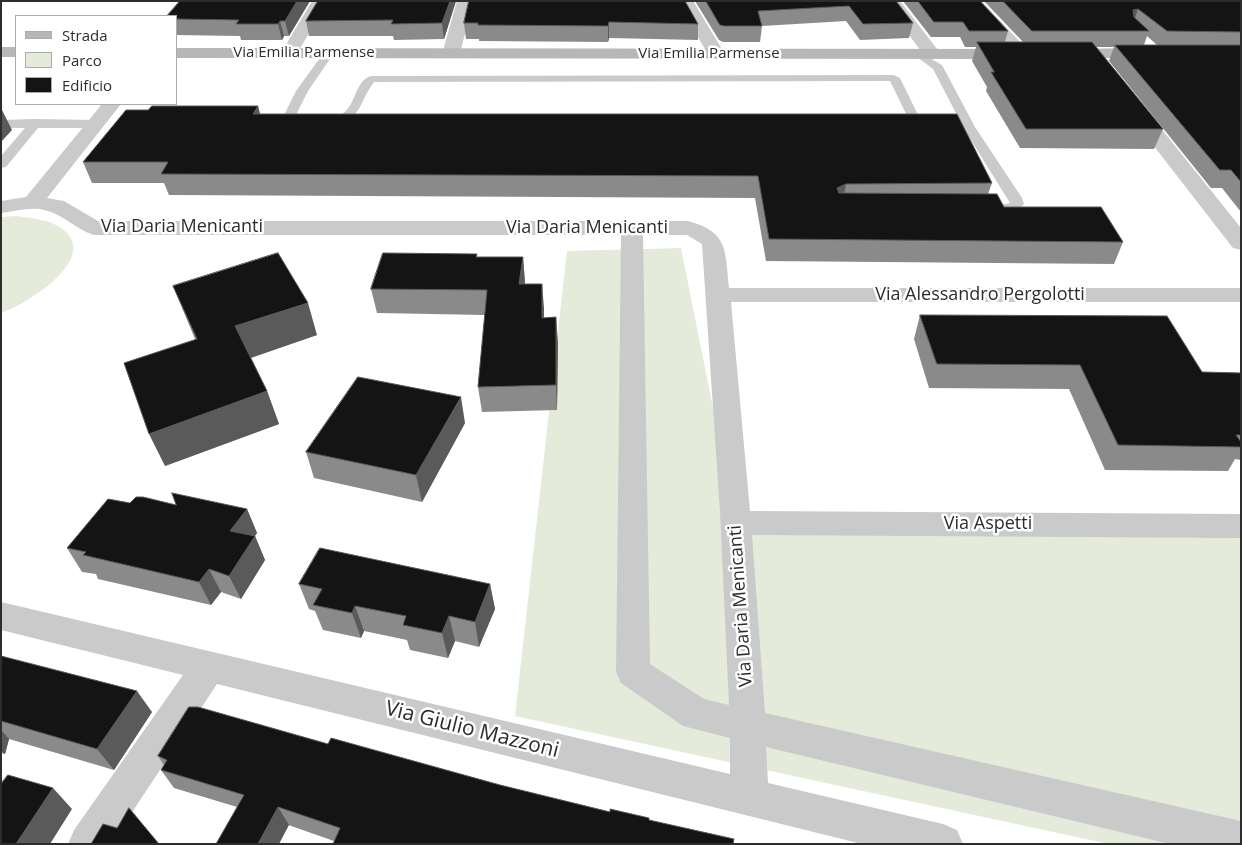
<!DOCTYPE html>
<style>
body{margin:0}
#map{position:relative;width:1242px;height:845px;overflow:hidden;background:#fff;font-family:"Open Sans",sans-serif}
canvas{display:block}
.frame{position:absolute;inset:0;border:2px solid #2d2d2d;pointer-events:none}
.legend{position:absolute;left:15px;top:15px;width:162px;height:90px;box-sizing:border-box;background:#fff;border:1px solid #ababab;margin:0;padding:6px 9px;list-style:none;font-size:15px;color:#2d2d2d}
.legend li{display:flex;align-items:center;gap:10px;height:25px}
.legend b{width:25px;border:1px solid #ababab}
</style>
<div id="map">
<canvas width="1242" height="845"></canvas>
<div class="frame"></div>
<ul class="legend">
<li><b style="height:6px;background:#b7b7b7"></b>Strada</li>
<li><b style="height:14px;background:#e5ebda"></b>Parco</li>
<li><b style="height:14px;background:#141414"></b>Edificio</li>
</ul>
</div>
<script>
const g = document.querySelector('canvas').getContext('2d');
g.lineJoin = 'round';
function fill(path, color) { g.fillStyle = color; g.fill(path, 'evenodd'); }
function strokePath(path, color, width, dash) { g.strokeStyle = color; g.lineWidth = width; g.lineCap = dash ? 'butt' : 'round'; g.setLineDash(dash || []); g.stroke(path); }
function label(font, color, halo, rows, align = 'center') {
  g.font = font + ' "Open Sans",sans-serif'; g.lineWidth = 5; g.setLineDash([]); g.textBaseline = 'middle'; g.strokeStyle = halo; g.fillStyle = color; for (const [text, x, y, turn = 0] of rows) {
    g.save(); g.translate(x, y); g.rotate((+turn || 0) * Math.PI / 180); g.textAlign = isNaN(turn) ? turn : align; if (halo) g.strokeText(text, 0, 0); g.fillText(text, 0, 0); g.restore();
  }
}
fill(new Path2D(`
 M16,216c15,2 32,3 45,12 42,29 -35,77 -60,85v-96z
 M681,248l55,275 505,3v318h-132l-594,-128 52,-465z`), '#e5ebda');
fill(new Path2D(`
 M329,50l5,3 -26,38 -13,26 10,1 2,3 -6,4 -18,-1 -2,-3 15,-30 29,-40z
 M918,51l24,14 33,62 47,71 2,6 -7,7 -29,2 -2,-3 2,-3 22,-4 -49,-79h-50l-21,-43 -516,1c-17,23 -11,38 -44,43l-6,-4 2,-3c5,-1 11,-1 16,-4 14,-8 13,-34 29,-38l523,-1 6,3 19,39h39l-25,-48 -20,-15z
 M35,119l61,1 6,4 -6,4h-58l-32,39 -5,1v-12l24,-28h-24v-8z`), '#cacaca');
fill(new Path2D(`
 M312,1h16l-33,56h-12l-2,-4z
 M457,1h16l-13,53 -3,4h-12l-3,-4z
 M677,1h16l32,53 -3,4h-12z
 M884,1h16l41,53 -3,4h-12z
 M964,1h17l47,49 3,4 -3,4h-12z
 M102,104h19l-74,94 17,3 34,20h590c41,11 37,30 41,67h512v14h-510l19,209 491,3v24l-489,-3 13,178 476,108v23h-71l-404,-97 2,36 175,41 14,6 6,14h-101l-645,-160 -106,160h-43l6,-14 109,-155 -182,-45v-28l729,172v-36l-47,-12 -62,-43 -5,-11 5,-437h-527c-17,-5 -29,-19 -46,-24 -15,-5 -31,0 -47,2v-12l25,-4zM643,235h44l15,9 18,268 9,193 -25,-6 -54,-35z
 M1136,104l7,2 98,122v22l-8,-2 -104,-134 -2,-4 2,-4z`), '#cacaca');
fill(new Path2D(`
 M1,47h15v10h-15z
 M176,48l836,1 6,1 3,4 -3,4 -6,1 -836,-1z
 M1150,48l6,1 2,4 -2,4 -91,2 -6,-1 -3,-4 3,-4 6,-1z`), '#b7b7b7');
fill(new Path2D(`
 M310,1l-21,35h-5l-2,4h-41l-1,-4 -64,-1v-19z
 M318,1h138l-12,38 -50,1 -1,-4h-84l-3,-15z
 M469,1l229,23v16l-89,-2 -1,4 -129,-1v-2h-13l-2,-16z
 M695,1h201l17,22 -4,15 -49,2 -14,-19 -84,5 -2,16h-37l-4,-2z
 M903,1h77l28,30 -3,11h18l-39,-41h257v211l-19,-24h-11l-102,-127 5,-14h-18l67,82 -9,20 -134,-1 -34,-57 1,-4 -15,-26 4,-14h-11l-5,-10h-29zM1147,36l10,9h-13z
 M258,106l2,8 732,69 -4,11 16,13 119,35 -9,22 -348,-3 -11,-63 -586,-3 -5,-12h-72l-9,-21z
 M477,254v3h46l2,27 19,24v10l14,24 -1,68 -75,2 -4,-25 7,-72 -108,-2 -6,-24z
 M173,286l144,49 -66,23 16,33 12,33 -114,42 30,-127z
 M920,315l282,57 39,1v87l-6,-1 -7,12 -123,-1 -36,-81 -140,-1 -15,-49z
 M465,423l-43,79 -108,-24 -8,-26z
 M130,503l117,6 10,24 -2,3 10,24 -24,39 -20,-7 -10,13 -113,-26 -2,-5 -14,-2 -15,-24z
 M299,584h191l5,25 -16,38 -24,-6 -7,17 -38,-8 -3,-10 -43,-9 -3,7 -38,-8 -8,-19 -6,-2z
 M1,656l151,56 -38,58 -105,-31 -4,15 -4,-1z
 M328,744l172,41 110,27 39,6 -315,23 -97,-34 -63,-19 -13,-18 3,-5 -6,-9z`), '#8a8a8a');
fill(new Path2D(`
 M297,1h13l-21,35 -4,-15z
 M450,1h6l-12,38 -2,-16z
 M1138,9l-5,15v-14z
 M280,21l4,15 -2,4 -4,-16z
 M609,22v16l-1,4v-16z
 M258,106l5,21 -10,-13z
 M1,108l11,22 -11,12z
 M846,184l-4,21 -5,-17z
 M523,257l2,25 -4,27 -2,-25z
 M542,284l2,24v35l-2,-25z
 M308,303l9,32 -70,24 -12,-33z
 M556,317l2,25 -1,68 -1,-25z
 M267,391l12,33 -114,42 -16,-32z
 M461,397l4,26 -43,79 -6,-27z
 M247,509l10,24 -16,22 -11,-24z
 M255,536l10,24 -24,39 -12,-23z
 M209,569l12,23 -10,13 -12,-23z
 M490,584l5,25 -16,38 -4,-25z
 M355,606l9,25 -3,7 -9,-25z
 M449,616l6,25 -7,17 -6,-25z
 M137,691l15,21 -38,58 -17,-21z
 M1,730l8,9 -4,15 -4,-3z
 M53,788l19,21 -22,35h-34z
 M278,807l11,18 -10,19h-21z`), '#5a5a5a');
const building = new Path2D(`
 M180,1h117l-12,20h-5l-2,3h-42l3,-4 -63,-1v-3h-9z
 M318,1h132l-8,22 -51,1 2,-4 -87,1z
 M469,1h216l13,23 -89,-2 -1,4 -130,-1v-2h-14z
 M706,1h190l17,22 -50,1 -14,-18 -91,5 4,15h-38l-4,-1z
 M918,1h62l28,30h-39l-6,-9h-29z
 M1003,1h238v31l-74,-1 -29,-22 -5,1 1,7 15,14h-117z
 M977,42h115l71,87h-137l-35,-57h3z
 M1115,45h126v137l-10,-12h-11z
 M152,106h106l-5,8h704l35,69 -146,1 -9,4 2,5 158,1 7,13h97l22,35 -354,-3 -11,-63 -597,-2 7,-12h-85l43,-52h22z
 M278,253l30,50 -73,23 32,65 -118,43 -25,-71 73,-24 -24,-53z
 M383,253l94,1 -1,3h47l-4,27h23v34l14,-1v68l-78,2 9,-97 -116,-1z
 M920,315l247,1 35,56 39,1v62h-5l5,7v5l-123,-2 -38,-80 -143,-1z
 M358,377l103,20 -45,78 -110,-23z
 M172,493l75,16 -17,22 25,5 -26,40 -20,-7 -10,13 -116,-27 3,-3 -19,-4 41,-49 22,4 6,-6h7l33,8z
 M320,548l170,36 -15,38 -26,-6 -7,17 -39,-8 3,-9 -51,-10 -3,7 -39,-8 9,-16 -23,-5z
 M1,656l136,35 -40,58 -96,-28z
 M189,707h9l130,37 3,-6 169,47 110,27v-3l39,9v2l85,19 -1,5h-400l7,-16 -62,-21 -20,37h-42l28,-49 -83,-25 6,-10 -9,-4z
 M8,775l45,13 -37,56h-15v-60z
 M129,808l30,36h-68l12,-20 14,4z`);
fill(building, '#141414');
strokePath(building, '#5a5a5a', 1);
label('15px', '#2d2d2d', '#fff', [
 ["Via Emilia Parmense",304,53],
 ["Via Emilia Parmense",709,54]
]);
label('18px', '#2d2d2d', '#fff', [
 ["Via Daria Menicanti",182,227],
 ["Via Daria Menicanti",587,228],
 ["Via Alessandro Pergolotti",980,295],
 ["Via Aspetti",988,524],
 ["Via Daria Menicanti",741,606,-94]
]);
label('21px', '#2d2d2d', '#fff', [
 ["Via Giulio Mazzoni",472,730,14]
]);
</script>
